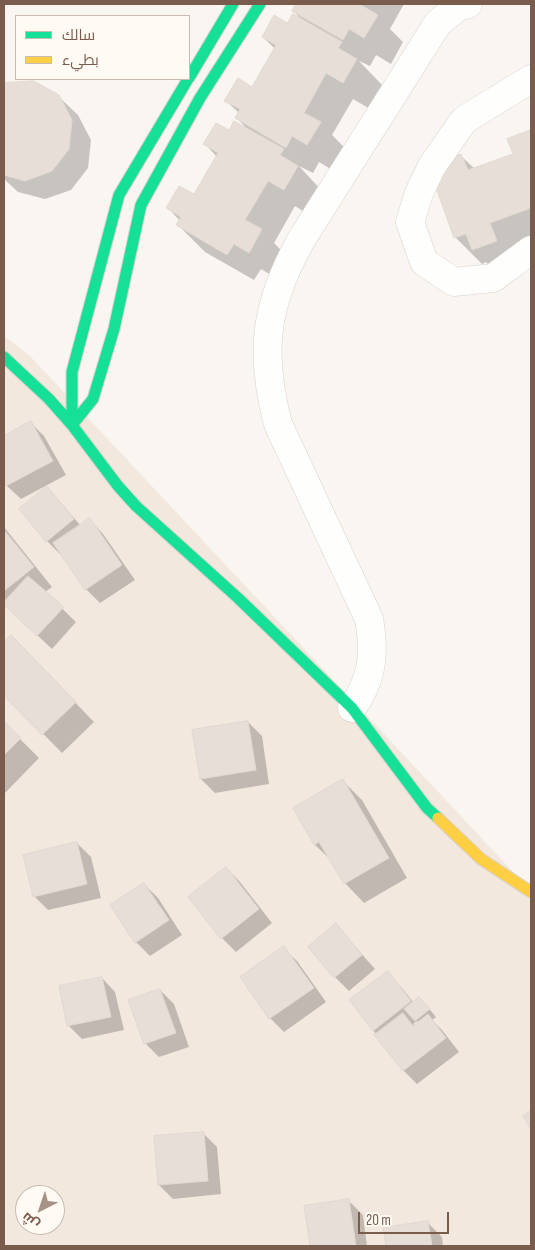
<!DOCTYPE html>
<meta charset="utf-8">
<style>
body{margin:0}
#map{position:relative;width:535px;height:1250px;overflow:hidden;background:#f9f5f0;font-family:"Sofia Sans Condensed",Cairo,sans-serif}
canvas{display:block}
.frame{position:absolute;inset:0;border:5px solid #7a5c4d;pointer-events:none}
.legend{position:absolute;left:15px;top:15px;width:175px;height:65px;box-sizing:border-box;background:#fffaf3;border:1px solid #cabbb1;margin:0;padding:6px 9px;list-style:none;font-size:15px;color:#7a5c4d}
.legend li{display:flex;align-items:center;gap:10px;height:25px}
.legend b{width:25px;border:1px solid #cabbb1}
.north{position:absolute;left:15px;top:1185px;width:50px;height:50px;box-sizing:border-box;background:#fffaf3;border:1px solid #cabbb1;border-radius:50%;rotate:221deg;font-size:14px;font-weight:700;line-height:20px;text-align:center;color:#7a5c4d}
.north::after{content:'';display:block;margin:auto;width:18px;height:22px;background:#a69286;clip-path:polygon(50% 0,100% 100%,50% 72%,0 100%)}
.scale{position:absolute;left:358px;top:1212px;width:91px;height:22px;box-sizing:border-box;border:2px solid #7a5c4d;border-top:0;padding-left:6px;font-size:15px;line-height:18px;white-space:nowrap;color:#7a5c4d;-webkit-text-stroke:4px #fffaf3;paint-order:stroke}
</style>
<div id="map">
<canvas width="535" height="1250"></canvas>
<div class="frame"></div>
<ul class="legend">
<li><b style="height:6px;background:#16e098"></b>سالك</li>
<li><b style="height:6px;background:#ffcf43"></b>بطيء</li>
</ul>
<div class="north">ش</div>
<div class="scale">20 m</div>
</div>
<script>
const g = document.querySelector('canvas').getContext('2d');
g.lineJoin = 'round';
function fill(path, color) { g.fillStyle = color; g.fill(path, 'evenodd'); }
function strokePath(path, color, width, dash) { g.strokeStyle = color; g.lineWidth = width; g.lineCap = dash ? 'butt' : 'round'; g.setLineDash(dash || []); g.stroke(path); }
fill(new Path2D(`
 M4,336l25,19 502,536v355h-527zM25,1195h30v30h-30z`), '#f2e8de');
fill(new Path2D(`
 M294,4h110l-14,25 13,13 -12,22 -15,-9 -6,11 -11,-5 24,25 -13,23 -17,-10 -21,36 14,14 -12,22 -15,-9 -6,11 -14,-7 25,27 -13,23 -16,-10 -21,37 14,14 -12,21 -15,-9 -7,11 -49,-28 -27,-27 2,-4 -12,-13 27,-12 22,-39 -12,-13 24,-12 18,-3 -11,-12 3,-4 -13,-12 27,-12 22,-40 -12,-12 25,-12 14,-5 -9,-9 3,-5z
 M34,82l24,14 20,19 13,25 -3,28 -17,22 -26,9 -27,-7 -14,-13v-95z
 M530,131l1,113 -32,32 -13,-14 -4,2 -27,-27 -10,-57 16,-24 14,13 39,-14z
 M30,422l14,14 22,39 -45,24 -14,-13 -3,-7v-42z
 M47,487l34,39 9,-6 13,14 32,46 -35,23 -14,-14 -24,-35 -1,1 -14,-14z
 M4,527l48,60 -7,5 31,30 -24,27 -48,-45 3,-3 -3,-3z
 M11,636l83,86 -32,31 -58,-59v-50z
 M248,722l14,14 7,48 -54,9 -14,-14z
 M4,723l35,35 -34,35 -1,-1z
 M343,781l19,19 45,78 -43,25 -19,-20 -13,-22 -17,-16 -20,-36z
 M77,843l14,14 10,41 -53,12 -14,-14z
 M226,868l14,14 32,41 -36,29 -14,-14z
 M144,884l14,14 24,37 -32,21 -14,-14z
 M336,925l39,44 -26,22 -14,-14z
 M283,948l14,13 29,41 -42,30 -14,-14 -28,-41z
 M388,973l13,14 13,16 12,2 10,12 -4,3 10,10 17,22 -42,32 -13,-13 -31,-41zM417,1021l2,2 -4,3 -2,-2z
 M102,978l13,14 9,38 -42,9 -14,-14z
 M160,990l14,14 15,43 -30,10 -14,-14z
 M203,1133l14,14 4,47 -48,5 -14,-14z
 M349,1201l14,14 4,31h-56l-5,-39z
 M428,1223l14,14 1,9h-56l-3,-17z`), '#0003');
const building = new Path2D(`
 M296,4h66l-1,1 17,10 -14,23 -15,-9 -6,11 -51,-29z
 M293,14l49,28 -4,6 19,11 -14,24 -17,-10 -22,40 17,9 -14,23 -15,-9 -6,12 -51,-30 5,-9 -16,-8 14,-23 14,9 24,-42 -14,-8 12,-22 13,8z
 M34,81l25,14 13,25 -3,29 -17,22 -27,10 -21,-6v-92z
 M234,121l50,28 -4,6 18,11 -14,24 -16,-9 -23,39 17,9 -13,24 -15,-9 -7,11 -51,-30 5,-8 -15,-9 13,-22 15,8 24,-41 -15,-9 13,-21 13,7z
 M531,130v78l-41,15 7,18 -25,9 -6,-16 -12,4 -20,-56 9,-3 -6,-16 24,-9 7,16 45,-16 -6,-15z
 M31,421l22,40 -47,25 -2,-4v-46z
 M47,486l27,33 -28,23 -27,-33z
 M90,518l32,47 -37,25 -32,-47z
 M4,530l30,37 -30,24z
 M28,576l36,31 -27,29 -33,-31v-3z
 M11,635l65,67 -34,33 -38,-39v-54z
 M4,721l17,17 -17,17z
 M248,721l8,49 -56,9 -8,-49z
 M343,779l46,79 -45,26 -25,-42 -5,3 -21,-37z
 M77,842l10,42 -54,13 -10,-42z
 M226,867l33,42 -38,30 -33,-42z
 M144,883l25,37 -34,23 -25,-38z
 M336,923l26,32 -28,23 -26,-31z
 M284,946l30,42 -45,31 -29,-42z
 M388,971l23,30 -38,30 -24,-31z
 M102,977l9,40 -44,9 -8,-40z
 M160,989l16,44 -32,11 -16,-44z
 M419,997l11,12 -15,12 -11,-12z
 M403,1013l10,13 15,-12 18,24 -43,33 -29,-36z
 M531,1111v18l-8,-13z
 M204,1132l4,49 -50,4 -4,-49z
 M349,1199l7,47h-46l-6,-40z
 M428,1221l4,25h-46l-3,-18z`);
fill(building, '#e6ded7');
strokePath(building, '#e2d8d2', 1);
const street = new Path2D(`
 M531,79l-67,41 -32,46 -13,27 -9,29 14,40 30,20 39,-4 38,-28
 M352,708c21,-29 23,-55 17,-89l-91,-195c-19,-72 -13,-119 23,-184l137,-217 20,-16 10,-3`);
const fast = new Path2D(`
 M189,78l44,-74
 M4,357l45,42 23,26 46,61 18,20 102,92 114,110 75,100 11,10
 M72,425l21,-26 21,-70 27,-124 59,-107 60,-94
 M72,425v-53l47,-177 69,-116`);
const slow = new Path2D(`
 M438,818l43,41 50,33`);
strokePath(street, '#d7d1cb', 29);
strokePath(fast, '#d9d2cb', 13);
strokePath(slow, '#d9d2cb', 13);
strokePath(street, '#fefefd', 28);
strokePath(fast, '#16e098', 11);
strokePath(slow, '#ffcf43', 11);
</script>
